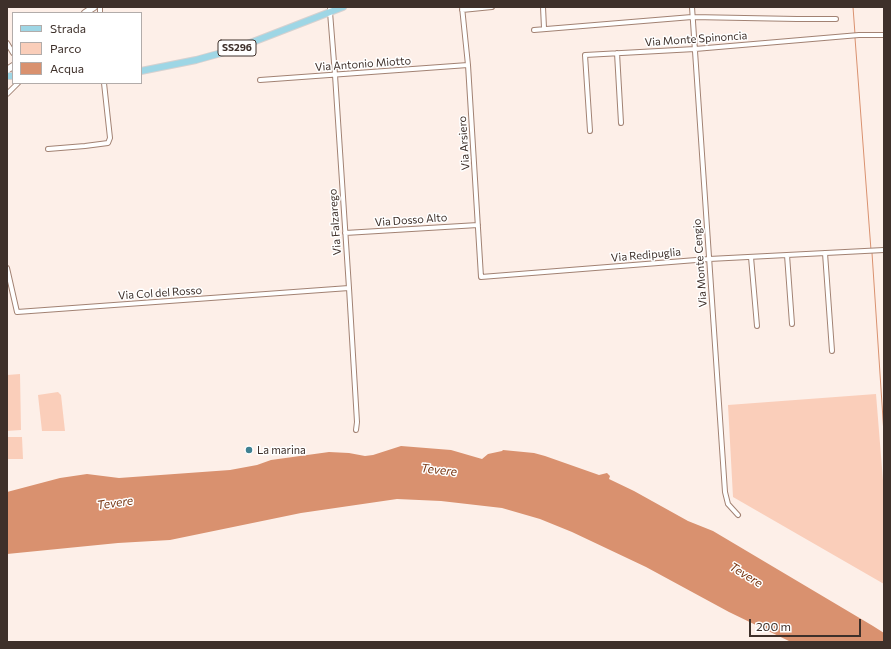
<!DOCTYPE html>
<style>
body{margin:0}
#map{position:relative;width:891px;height:649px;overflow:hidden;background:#fdefe8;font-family:Commissioner,sans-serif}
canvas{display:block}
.frame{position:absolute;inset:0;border:8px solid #3e302a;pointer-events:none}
.legend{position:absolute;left:12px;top:12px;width:130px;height:72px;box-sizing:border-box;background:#fff;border:1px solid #b2acaa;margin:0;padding:5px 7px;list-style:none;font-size:12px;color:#3e302a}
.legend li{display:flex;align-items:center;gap:8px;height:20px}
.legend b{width:20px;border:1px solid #b2acaa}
.scale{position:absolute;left:749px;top:619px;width:112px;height:18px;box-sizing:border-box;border:2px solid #3e302a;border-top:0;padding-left:5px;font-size:12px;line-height:14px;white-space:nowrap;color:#3e302a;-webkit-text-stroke:3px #fff;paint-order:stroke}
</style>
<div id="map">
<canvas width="891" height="649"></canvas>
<div class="frame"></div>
<ul class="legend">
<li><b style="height:5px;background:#9ed6e5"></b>Strada</li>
<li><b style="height:11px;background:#faceba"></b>Parco</li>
<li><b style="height:11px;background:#d9916f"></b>Acqua</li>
</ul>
<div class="scale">200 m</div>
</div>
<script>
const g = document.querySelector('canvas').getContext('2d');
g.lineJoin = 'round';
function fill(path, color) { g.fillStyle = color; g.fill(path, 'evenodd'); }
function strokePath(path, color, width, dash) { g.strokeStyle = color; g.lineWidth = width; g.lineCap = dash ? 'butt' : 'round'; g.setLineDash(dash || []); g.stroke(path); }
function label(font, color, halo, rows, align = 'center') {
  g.font = font + ' Commissioner,sans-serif'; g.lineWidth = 3; g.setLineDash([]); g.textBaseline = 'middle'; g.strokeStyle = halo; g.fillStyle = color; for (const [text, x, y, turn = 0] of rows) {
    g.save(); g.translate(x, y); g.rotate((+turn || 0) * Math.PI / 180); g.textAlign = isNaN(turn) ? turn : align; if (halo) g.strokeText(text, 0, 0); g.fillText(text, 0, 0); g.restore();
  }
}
fill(new Path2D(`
 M20,374l1,56 -14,1v-56z
 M58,392l3,3 4,36h-23l-4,-36z
 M876,394l8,99v91l-151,-87 -5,-92z
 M7,437h15l1,22h-16z`), '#faceba');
fill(new Path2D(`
 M401,446l50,4 31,9 6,-5 14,-3 1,-1 31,3 11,3 54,19 8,-2 3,3 -1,3 25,12 54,30 25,10 160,95 11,7v9h-93l-62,-30 -83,-45 -74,-35 -32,-13 -38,-11 -61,-7 -44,-2 -96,14 -131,27 -52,3 -111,11v-62l53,-14 27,-4 32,4 111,-8 27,-5 14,-5 58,-8 20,1 16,3 8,-1z`), '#d9916f');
strokePath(new Path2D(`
 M853,7l2,27
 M855,38l16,212
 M872,253l12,181`), '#d9916f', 1);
const street = new Path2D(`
 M100,7v6
 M330,7v2
 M462,7l6,58 13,212 228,-18 175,-9
 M543,7l1,21
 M692,7l33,485 3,12 10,11
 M462,10l30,-3
 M330,12l5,63 14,213 8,134 -1,8
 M534,30l158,-13 105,2h39
 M7,43l6,10
 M617,53l4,70
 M260,80l208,-15
 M7,94l11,-11
 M590,131l-5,-76 110,-6 164,-14h25
 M48,149l37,-3 23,-3 2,-5 -6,-55
 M345,233l133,-8
 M825,253l7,98
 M787,255l5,69
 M751,257l6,69
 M7,268l10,44 332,-24`);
const secondary = new Path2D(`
 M85,13l9,-6
 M7,70l6,-4`);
const primary = new Path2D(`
 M141,71l55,-11 36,-10 111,-43
 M7,76h6`);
strokePath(street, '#a28273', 6);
strokePath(secondary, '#a28273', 8);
strokePath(primary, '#d5d1d0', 8);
strokePath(street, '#fff', 4);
strokePath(secondary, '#fff', 6);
strokePath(primary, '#9ed6e5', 6);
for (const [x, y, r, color] of [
 [249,450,4,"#3f8192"]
]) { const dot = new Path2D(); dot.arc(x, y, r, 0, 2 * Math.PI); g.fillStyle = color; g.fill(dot); strokePath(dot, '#fff', 1.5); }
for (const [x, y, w] of [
 [237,48,38]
]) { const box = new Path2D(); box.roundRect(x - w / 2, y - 8, w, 16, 3); g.fillStyle = '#fff'; g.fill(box); strokePath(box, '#3e302a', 1); }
label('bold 10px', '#3e302a', null, [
 ["SS296",237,48]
]);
label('11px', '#3e302a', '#fff', [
 ["Via Monte Spinoncia",696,39,-4],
 ["Via Antonio Miotto",363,64,-4],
 ["Via Arsiero",464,143,-94],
 ["Via Dosso Alto",411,220,-4],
 ["Via Falzarego",335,222,-94],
 ["Via Redipuglia",646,255,-5],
 ["Via Monte Cengio",700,263,-94],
 ["Via Col del Rosso",160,293,-4]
]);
label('11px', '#3e302a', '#fff', [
 ["La marina",257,450]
], 'left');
label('italic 12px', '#783612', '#fff', [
 ["Tevere",439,470,6],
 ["Tevere",115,503,-8],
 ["Tevere",746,575,31]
]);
</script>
